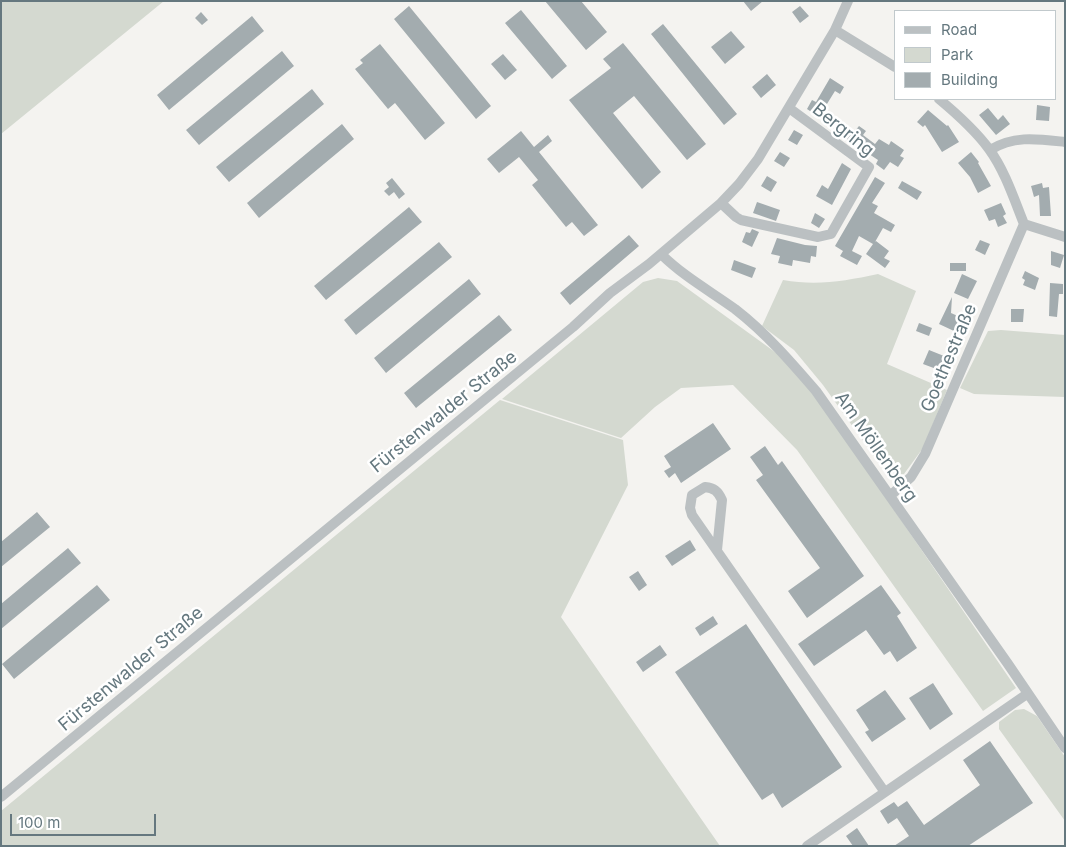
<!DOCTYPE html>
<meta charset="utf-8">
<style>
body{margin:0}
#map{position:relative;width:1066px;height:847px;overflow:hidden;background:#f4f3f0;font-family:Inter,sans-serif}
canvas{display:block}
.frame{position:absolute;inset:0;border:2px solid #65787f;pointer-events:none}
.legend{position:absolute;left:894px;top:10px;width:162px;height:90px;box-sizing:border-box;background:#fff;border:1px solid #c1c9cc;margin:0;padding:6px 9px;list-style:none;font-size:15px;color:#65787f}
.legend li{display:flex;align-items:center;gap:10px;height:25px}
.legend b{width:25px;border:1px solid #c1c9cc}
.scale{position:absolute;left:10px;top:814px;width:146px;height:22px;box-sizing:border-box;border:2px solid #65787f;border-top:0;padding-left:6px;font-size:15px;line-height:18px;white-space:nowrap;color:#65787f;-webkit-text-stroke:4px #fff;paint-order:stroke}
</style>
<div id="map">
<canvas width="1066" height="847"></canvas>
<div class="frame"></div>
<ul class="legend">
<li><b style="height:6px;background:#bbc0c2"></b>Road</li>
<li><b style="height:14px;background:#d4d9d0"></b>Park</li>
<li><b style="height:14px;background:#a3acaf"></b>Building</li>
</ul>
<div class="scale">100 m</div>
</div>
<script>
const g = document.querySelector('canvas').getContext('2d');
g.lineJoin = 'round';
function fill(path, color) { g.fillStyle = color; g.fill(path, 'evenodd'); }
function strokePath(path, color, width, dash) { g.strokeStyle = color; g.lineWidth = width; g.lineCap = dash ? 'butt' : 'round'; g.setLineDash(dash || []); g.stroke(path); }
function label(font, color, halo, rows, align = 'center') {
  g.font = font + ' Inter,sans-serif'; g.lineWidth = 5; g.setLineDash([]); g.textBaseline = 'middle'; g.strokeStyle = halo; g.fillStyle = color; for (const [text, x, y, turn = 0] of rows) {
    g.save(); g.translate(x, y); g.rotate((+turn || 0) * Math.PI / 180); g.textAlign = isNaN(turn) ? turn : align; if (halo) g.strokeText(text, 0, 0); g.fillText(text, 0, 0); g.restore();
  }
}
fill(new Path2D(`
 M1,1h163l-163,133z
 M878,274l38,17 -29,73 60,26 -24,58 -19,26 -9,1 -9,-2 -63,-88 -29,-35 -32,-24 21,-46c34,6 62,1 95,-6z
 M658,278l19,3 109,79 28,33 202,295 -33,23 -186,-261 -64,-65 -52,3 -26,19 -34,31 -119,-39 141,-117z
 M1001,330l64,5v62l-91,-3 -14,-6 28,-57z
 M500,400l123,40 5,45 -67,132 159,229h-719v-35z
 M1024,709l13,7 28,41v64l-66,-92v-7l16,-12z`), '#d4d9d0');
fill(new Path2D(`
 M545,1h36l26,31 -21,18z
 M743,1h20l-12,10z
 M409,6l82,100 -15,13 -82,-100z
 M800,6l9,10 -9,7 -8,-11z
 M521,10l46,56 -15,13 -47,-56z
 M201,12l7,8 -6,5 -7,-7z
 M252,16l12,15 -95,79 -12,-15z
 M663,24l74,90 -13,11 -73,-91z
 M731,31l14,16 -20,17 -14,-17z
 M623,43l83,101 -19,16 -53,-64 -21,17 48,59 -19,17 -73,-89 42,-32 -8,-9z
 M380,44l65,79 -20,17 -30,-37 -7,6 -33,-40 8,-6 -3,-3z
 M282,51l12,15 -95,79 -13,-15z
 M503,54l14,16 -12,10 -14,-16z
 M767,74l9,11 -15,13 -9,-11z
 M830,78l14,9 -4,7 -5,-3 -13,21 -3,-1 -3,4 -9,-6 5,-9 4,2z
 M312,89l12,15 -95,78 -13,-15z
 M1037,105l13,2 -1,14 -13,-1z
 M988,108l10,12 5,-5 7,9 -14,11 -17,-20z
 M928,110l19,16 1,-1 11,17 -17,10 -17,-27 -2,2 -6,-5z
 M342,124l12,15 -95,79 -12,-15z
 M859,126l7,5 -3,4 12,9 4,-5 10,6 2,-4 13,9 -4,6 4,2 -6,9 -8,-5 -6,8 -8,-6 2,-4 -33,-22 6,-9 4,2z
 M794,130l9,5 -6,10 -9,-5z
 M521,131l13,16 14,-12 4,6 -13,11 59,73 -14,11 -12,-14 -6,5 -34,-42 6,-5 -19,-23 -20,16 -12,-14z
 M780,152l10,6 -6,9 -10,-6z
 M971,152l8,10 -1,1 13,23 -13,7 -8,-16 -12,-14z
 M842,163l9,6 -19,36 -16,-9 6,-11 6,4z
 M767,176l10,6 -6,10 -10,-6z
 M875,177l10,6 -13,20 6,3 -4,7 21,12 -4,7 -8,-4 -8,14 1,-1 13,10 -5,7 6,3 -5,7 -19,-14 7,-10 -14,-8 -7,15 10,5 -5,9 -17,-9 3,-5 -8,-5z
 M392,178l13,16 -6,5 -5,-7 -5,4 -5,-5 5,-4 -3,-4z
 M902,181l20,11 -5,8 -19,-12z
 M1042,183l1,5 6,-1 2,29h-11l-1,-21 -5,2 -3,-11z
 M757,202l23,8 -4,11 -23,-8z
 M1001,203l5,11 -3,2 4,7 -9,4 -3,-8 -6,2 -5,-11z
 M409,207l13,15 -96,78 -12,-14z
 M815,213l10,6 -6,9 -8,-5z
 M752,229l7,3 -7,15 -10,-5 4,-10 4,1z
 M629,235l10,11 -69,59 -10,-12z
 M777,238l28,7 12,1 -1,11 -5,-1 -1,7 -17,-3 -1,6 -14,-3 2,-7 -9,-2z
 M980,240l10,4 -5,11 -10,-5z
 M439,242l13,15 -96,78 -12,-15z
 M1051,251l13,4 -4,13 -9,-3z
 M734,260l22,8 -4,10 -21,-8z
 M950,263h16v8h-16z
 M1025,271l14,7 -4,12 -12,-5 2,-5 -3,-2z
 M962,274l15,7 -9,18 -14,-6z
 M469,279l12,15 -95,79 -12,-15z
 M1050,283l13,1v10h-4l-2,23 -8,-1z
 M952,297l-1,16 9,4 -6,14 -15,-7z
 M1011,309h13l-1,13h-12z
 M499,315l13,15 -96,78 -12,-15z
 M919,323l13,5 -3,8 -13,-5z
 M929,350l15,6 -5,14 -16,-6z
 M713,423l18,26 -50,34 -6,-10 -6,5 -5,-7 7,-4 -7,-11z
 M765,446l13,19 4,-4 82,115 -57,42 -19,-27 32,-23 -64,-88 7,-5 -13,-18z
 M37,512l13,15 -49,40v-25z
 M690,540l6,10 -24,16 -7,-10z
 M68,548l13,15 -80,66v-25z
 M638,571l9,14 -8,6 -10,-14z
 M97,585l13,15 -96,79 -12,-15z
 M881,585l20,28 -4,3 20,32 -20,14 -7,-11 -6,4 -18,-25 -52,36 -16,-22z
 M713,616l5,8 -18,12 -5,-8z
 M746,624l96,143 -60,41 -9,-15 -11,7 -87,-128z
 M660,645l7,10 -24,17 -7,-10z
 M933,683l20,31 -23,16 -21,-32z
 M885,690l21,29 -34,23 -7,-10 4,-2 -13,-20z
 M990,741l43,62 -65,43h-74l15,-10 -12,-18 -9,6 -8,-13 14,-9 4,5 9,-6 17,24 56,-40 -17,-25z
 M857,828l12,18h-16l-7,-10z`), '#a3acaf');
strokePath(new Path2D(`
 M835,30l60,37
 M990,150c24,-15 48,-11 75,-8
 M721,203l15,14 5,3 77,17 13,-3 38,-67 -80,-59
 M1024,224l41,13
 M661,254c22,22 49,37 74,55 31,24 56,53 81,82l192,273 57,84
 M890,496l21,-19 14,-23 99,-230c-10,-25 -19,-53 -35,-75 -14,-19 -32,-35 -50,-50
 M717,550l5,-50c-4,-9 -8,-12 -17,-13l-13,8 -2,13 2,7 192,276
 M1,797l572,-470 37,-34 39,-29 72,-61 18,-19 19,-25 77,-129 13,-29
 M807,846l220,-152`), '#bbc0c2', 10);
label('18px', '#65787f', '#fff', [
 ["Bergring",843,130,39],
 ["Goethestraße",949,358,-67],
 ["Fürstenwalder Straße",444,412,-39],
 ["Am Möllenberg",876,447,55],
 ["Fürstenwalder Straße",131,669,-40]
]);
</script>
